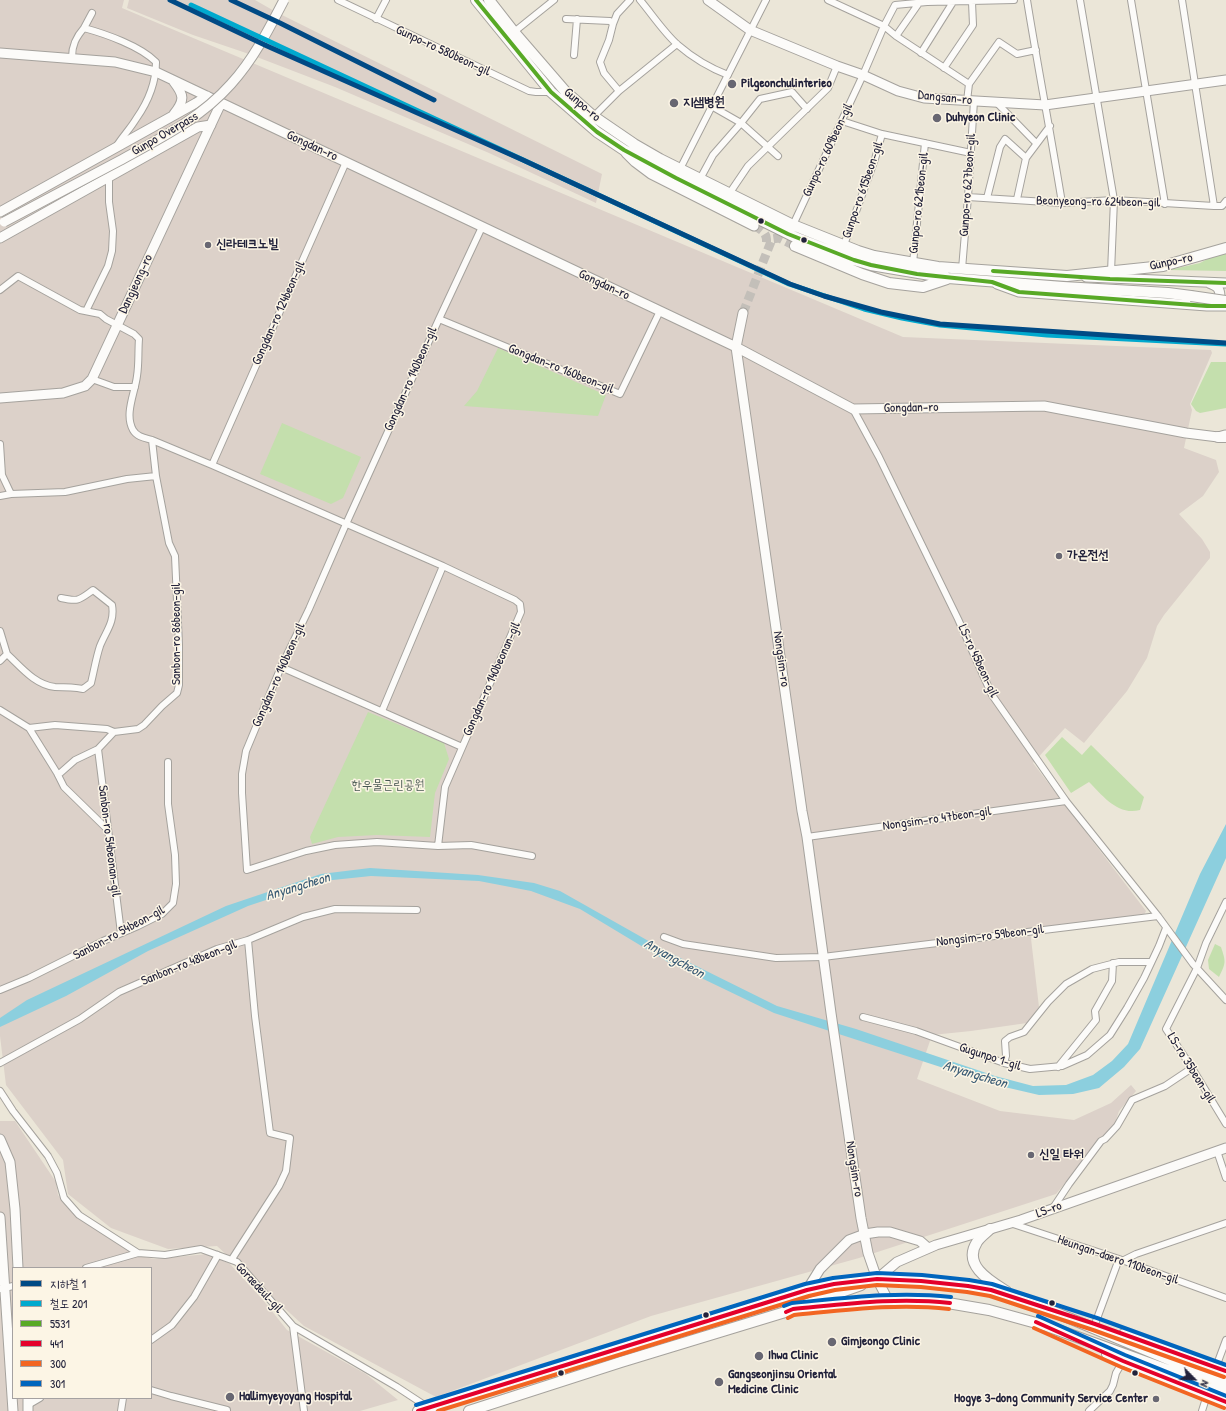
<!DOCTYPE html>
<meta charset="utf-8">
<style>
body{margin:0}
#map{position:relative;width:1226px;height:1411px;overflow:hidden;background:#ebe6d8;font-family:"Patrick Hand","Poor Story",sans-serif}
canvas{display:block}
.legend{position:absolute;left:12px;top:1267px;width:140px;height:132px;box-sizing:border-box;background:#fcf5e5;border:1px solid #a5a1a1;margin:0;padding:5px 7px;list-style:none;font-size:12px;color:#22223b}
.legend li{display:flex;align-items:center;gap:8px;height:20px}
.legend b{width:20px;border:1px solid #a5a1a1}
.north{position:absolute;left:1174px;top:1359px;width:40px;height:40px;-webkit-text-stroke:3px #fcf5e5;paint-order:stroke;rotate:114deg;font-size:11px;font-weight:700;line-height:16px;text-align:center;color:#22223b}
.north::after{content:'';display:block;margin:auto;width:14px;height:18px;background:#22223b;clip-path:polygon(50% 0,100% 100%,50% 72%,0 100%)}
</style>
<div id="map">
<canvas width="1226" height="1411"></canvas>
<ul class="legend">
<li><b style="height:5px;background:#004a85"></b>지하철 1</li>
<li><b style="height:5px;background:#00a9ce"></b>철도 201</li>
<li><b style="height:5px;background:#58a926"></b>5531</li>
<li><b style="height:5px;background:#e4002b"></b>441</li>
<li><b style="height:5px;background:#f26522"></b>300</li>
<li><b style="height:5px;background:#0065bd"></b>301</li>
</ul>
<div class="north">N</div>
</div>
<script>
const g = document.querySelector('canvas').getContext('2d');
g.lineJoin = 'round';
function fill(path, color) { g.fillStyle = color; g.fill(path, 'evenodd'); }
function strokePath(path, color, width, dash) { g.strokeStyle = color; g.lineWidth = width; g.lineCap = dash ? 'butt' : 'round'; g.setLineDash(dash || []); g.stroke(path); }
function label(font, color, halo, rows, align = 'center') {
  g.font = font + ' "Patrick Hand","Poor Story",sans-serif'; g.lineWidth = 3; g.setLineDash([]); g.textBaseline = 'middle'; g.strokeStyle = halo; g.fillStyle = color; for (const [text, x, y, turn = 0] of rows) {
    g.save(); g.translate(x, y); g.rotate((+turn || 0) * Math.PI / 180); g.textAlign = isNaN(turn) ? turn : align; if (halo) g.strokeText(text, 0, 0); g.fillText(text, 0, 0); g.restore();
  }
}
fill(new Path2D(`
 M0,0h124l-2,8 781,329 308,13 1,3 -22,51 2,6 -8,38 32,12 3,12 -16,24 -24,18 23,25 8,13v6l-46,57 -7,11 -10,32 -20,33 -43,52 -19,-15 -32,35 113,148 -2,4 -114,15 9,77 -12,16 -56,8 -39,4 -15,44 83,32 74,9 37,-17 20,-18 5,6 -17,20 -4,12 -59,71 -197,64 -208,58 -215,81 -132,-71 -87,-80 -49,3 -57,-21 -43,-34 -5,-34 -57,-75 -6,-49z
 M129,0h126l21,12 326,162 -6,29 -107,-50 -154,-66 -86,-33 -56,-19 -66,-27z
 M0,1121h15l41,61 2,13 11,14 48,33 22,14 15,3 54,-5 22,10 33,36 24,30 79,44 32,26 -38,11h-360zM13,1268h138v130h-138z`), '#dcd1c9');
fill(new Path2D(`
 M1226,253v18l-57,-1 31,-7 15,-8z
 M498,348l108,47 -8,21 -134,-10 13,-15z
 M1211,362h15v46l-26,5 -4,-2 -5,-7z
 M282,423l79,34 -18,41 -12,6 -71,-30z
 M368,712l76,31 5,16 -14,34 -5,44 -53,-2 -39,2 -26,7 -2,-7z
 M1062,737l20,18 9,-10 53,52 -4,13c-22,6 -37,-14 -51,-28l-18,11 -26,-38z
 M1215,944l6,3c5,15 5,16 -2,30l-10,-8 -1,-9z`), '#c4dfad');
fill(new Path2D(`
 M1226,824v34l-86,191 -16,18 -25,21 -26,6 -34,1 -43,-10 -222,-72 -106,-51 -88,-53 -49,-18 -52,-10 -108,-5 -48,5 -75,25 -100,45 -82,45 -66,31v-9l27,-18 199,-94 95,-32 49,-6 108,7 56,8 26,8 108,61 109,54 79,23 139,47 38,10 33,-1 27,-10 19,-14 16,-17 72,-170z`), '#8ccfde');
strokePath(new Path2D(`
 M754,226c11,5 14,9 12,21
 M743,313l29,-74 7,-1 16,8`), '#c3bfb9', 9, [9, 4.5]);
const street = new Path2D(`
 M338,0l191,91 7,1h15
 M640,0c11,13 25,34 38,45 15,13 32,23 50,30
 M828,0l56,26 12,10 73,48 -2,17
 M1027,0c11,68 24,135 35,203
 M1080,0l34,200 -3,72
 M1131,0l34,204
 M1182,0l32,206
 M376,19l10,-19
 M566,19l44,2 3,3 -4,16 -9,22 4,11 15,18
 M613,24l4,-10 13,-14
 M84,28l8,-15
 M514,32l40,-32
 M896,36l23,-33
 M921,53l32,-51
 M574,55l3,-36
 M72,57c0,-12 4,-20 12,-29 22,6 56,18 72,34 0,21 -8,40 -20,57 -6,10 -14,18 -20,28
 M944,68l29,-43 -1,-23
 M969,84l30,-42 18,12 19,-4
 M997,103l39,40
 M713,107l28,16 37,33
 M592,118l27,-27 58,-47
 M842,121l40,13 89,19
 M680,169l86,-169
 M700,179l13,-24 28,-32 19,-24 32,-7 15,17
 M729,194l19,-28 80,-78 9,-22
 M968,197l94,6 52,-3 100,6h8l4,-5
 M987,198l13,-51 5,-8 21,19
 M1017,199l9,-41 24,-32
 M793,225l70,-150 21,-49 11,-21 32,-3 87,-2
 M482,227l-43,92 -93,205 -37,85 -28,58 -35,84 -4,23v19l5,77 59,-19 29,-6 42,-3 61,4 33,-1 61,11
 M844,245l31,-86 7,-25
 M913,263l12,-120
 M962,269l6,-72 6,-96
 M0,290l18,-14 62,34 20,4 6,5 28,15 5,5c-1,12 0,25 -2,37 -2,17 -13,38 -4,54 4,7 12,8 19,10l4,36 13,67 6,13 4,89v40l-2,8 -15,13 -18,19 -6,4 -24,3 -7,-3 -52,-4 -26,3 -29,-18
 M86,311l22,-45 4,-15 1,-20 -4,-29v-24
 M439,319l181,75 40,-83
 M92,379l22,8h21
 M853,409l26,48 79,162 34,76 74,106 92,115 35,48 33,36
 M152,440l60,25 231,101 72,34 5,4 1,8 -76,175 -7,59
 M0,444l2,31 9,19 -11,2
 M212,465l134,-303
 M11,494l54,-2 62,-13 29,-3
 M0,631l7,23
 M0,661l7,-7c14,13 28,31 48,33 10,0 18,0 28,2l8,-6c3,-12 5,-25 9,-37 6,-15 15,-24 12,-41l-19,-15c-14,10 -14,12 -32,8
 M281,667l181,80
 M382,711l61,-145
 M29,728l28,45 7,14 43,42
 M98,749l23,184
 M58,775l17,-15 23,-11 16,-17
 M807,837l259,-36
 M1226,902l-20,41 -9,25 -31,61 26,39 34,56
 M664,937l19,7 93,14 47,-1 335,-41
 M0,990l29,-12 74,-37 35,-15 24,-12 11,-11 3,-19 -1,-29 -7,-51v-42
 M863,1017l53,14 88,32 26,6 32,-3 25,-11 23,-20 17,-27 17,-30 15,-32 7,-18
 M0,1063l80,-44 39,-27 98,-43 31,-9 55,-23 32,-8 82,1
 M1004,1063l2,-7 -1,-15 5,-4 14,-5 24,-30 18,-18 26,-15 27,-7h32
 M1058,1067l38,-47 -1,-9 17,-30 1,-18
 M0,1091l13,20 35,45 9,17 7,25 15,17 59,38 27,2 36,-6 36,13 56,64 104,61 32,21
 M1217,1151l9,27
 M1053,1208l16,-24 32,-43 4,-2 12,-13 15,-26 33,-14 27,-18
 M1010,1223l109,36 107,39
 M232,1259l47,-73 7,-15 4,-33 -20,-5 -15,-117 -7,-76
 M1122,1261l14,-7 90,-31
 M86,1268l52,-15
 M0,1289l13,-3
 M1095,1324l24,-65
 M293,1326l11,85
 M151,1340l21,-15 22,-28 24,-42
 M1216,1367l10,-27
 M151,1390l20,6 56,14v1
 M28,1405l12,-7
 M121,1411l2,-13
 M1089,1411l21,-20 3,-6 3,-12 7,-12
 M1202,1411l5,-16`);
const secondary = new Path2D(`
 M708,0l42,30 87,36 26,9 35,16 26,7 121,7 181,-25
 M0,53l115,9 41,10 580,275 117,62 191,-3 142,27 32,4 7,-2
 M174,114c11,-14 10,-19 0,-32
 M626,153l9,9 16,12 103,52
 M0,212l196,-109 11,-7
 M0,238l198,-111 13,-2
 M1086,277l140,6
 M1209,283c8,3 11,5 11,14l-6,6
 M997,284l22,8 188,14h19
 M743,313l-7,34 66,464 5,26 24,176 30,205 7,35 9,26 11,21
 M0,398l63,-5 22,-7 7,-7 129,-276
 M0,1139l10,23 5,47 3,59
 M0,1217l13,194
 M877,1279l20,-17 39,-17 85,-25 205,-72
 M807,1290l13,-21 29,-29 16,-6 13,-2h12l30,9 8,7
 M28,1398v13`);
const primary = new Path2D(`
 M476,0l75,92 46,40 27,18 52,28 121,60 57,22 17,5 77,13 115,9 105,6 23,3
 M489,0l25,32 51,59 28,25 41,28 26,15 133,66 65,26 16,5 64,11 129,9 96,-10 63,-18
 M795,246l67,28 27,9 34,4 24,-8
 M1218,437h8
 M990,1229c-4,4 -10,8 -13,13 -15,23 13,39 29,49
 M793,1309l95,-9 54,2 47,8 58,16 179,65
 M1124,1334l102,37
 M1107,1354l100,41 19,7
 M418,1411l389,-121 27,-6 43,-5 44,2 47,5 23,4 61,21 137,57 37,14
 M469,1411l152,-49 161,-49 79,-28`);
strokePath(street, '#a5a29d', 8);
strokePath(secondary, '#a5a29d', 11);
strokePath(primary, '#a5a29d', 12);
strokePath(street, '#fcfbf9', 6);
strokePath(secondary, '#fcfbf9', 9);
strokePath(primary, '#fcfbf9', 10);
const secondaryBridge = new Path2D(`
 M4,222c38,-20 77,-41 115,-61 40,-22 81,-42 112,-77 22,-24 38,-55 53,-84`);
const primaryBridge = new Path2D(`
 M1191,296l35,5`);
strokePath(secondaryBridge, '#a5a29d', 11, []);
strokePath(primaryBridge, '#a5a29d', 12, []);
strokePath(secondaryBridge, '#fcfbf9', 9);
strokePath(primaryBridge, '#fcfbf9', 10);
strokePath(new Path2D(`
 M476,0l75,92 46,40 27,18 52,28 112,56 66,26 17,5 46,9 75,8 27,10 188,14h19
 M993,271l117,8 116,4`), '#58a926', 4);
strokePath(new Path2D(`
 M786,1312l7,-3c53,-5 104,-12 157,-6
 M1036,1322l87,39 103,41
 M418,1411l389,-121 27,-6 43,-5 44,2 47,5 23,4 104,34 131,47`), '#e4002b', 4);
strokePath(new Path2D(`
 M788,1318l6,-3c52,-5 103,-12 155,-6
 M1034,1328l87,39 103,41
 M438,1411l371,-115 26,-6 42,-5 44,2 46,5 23,4 103,34 131,47`), '#f26522', 4);
strokePath(new Path2D(`
 M784,1306l8,-3c53,-5 105,-12 159,-6
 M1038,1316l87,39 101,41
 M416,1405l389,-121 28,-6 44,-5 45,2 47,5 23,4 105,34 129,47`), '#0065bd', 4);
strokePath(new Path2D(`
 M191,5l598,279 75,25 38,9 38,7 107,10 179,9`), '#00a9ce', 5);
strokePath(new Path2D(`
 M170,0l97,46 256,114 267,124 34,12 57,16 59,12 286,19
 M231,0l49,23 154,77`), '#004a85', 5);
for (const [x, y, r, color] of [
 [732,84,5,"#686772"],
 [674,103,5,"#686772"],
 [937,118,5,"#686772"],
 [761,221,3.5,"#22223b"],
 [804,240,3.5,"#22223b"],
 [208,245,4,"#686772"],
 [1059,556,4,"#686772"],
 [1031,1155,4,"#686772"],
 [1052,1303,3.5,"#22223b"],
 [706,1315,3.5,"#22223b"],
 [832,1342,5,"#686772"],
 [759,1356,5,"#686772"],
 [561,1373,3.5,"#22223b"],
 [1135,1373,3.5,"#22223b"],
 [719,1382,5,"#686772"],
 [230,1397,5,"#686772"],
 [1156,1399,4,"#686772"]
]) { const dot = new Path2D(); dot.arc(x, y, r, 0, 2 * Math.PI); g.fillStyle = color; g.fill(dot); strokePath(dot, '#fcf5e5', 1.5); }
label('13px', '#22223b', '#fcf5e5', [
 ["Gunpo-ro 580beon-gil",443,51,25],
 ["Dangsan-ro",945,98,6],
 ["Gunpo-ro",582,105,41],
 ["Gunpo Overpass",165,134,-30],
 ["Gongdan-ro",312,146,25],
 ["Gunpo-ro 609beon-gil",828,150,-65],
 ["Gunpo-ro 627beon-gil",968,185,-86],
 ["Gunpo-ro 615beon-gil",863,190,-71],
 ["Beonyeong-ro 624beon-gil",1098,202,1],
 ["Gunpo-ro 621beon-gil",919,203,-84],
 ["Gunpo-ro",1171,262,-12],
 ["Dangjeong-ro",136,284,-65],
 ["Gongdan-ro",604,285,25],
 ["Gongdan-ro 124beon-gil",279,313,-66],
 ["Gongdan-ro 160beon-gil",561,369,22],
 ["Gongdan-ro 140beon-gil",411,379,-66],
 ["Gongdan-ro",911,408,-1],
 ["Sanbon-ro 86beon-gil",177,634,-90],
 ["Nongsim-ro",781,659,82],
 ["LS-ro 45beon-gil",978,661,65],
 ["Gongdan-ro 140beon-gil",279,675,-66],
 ["Gongdan-ro 140beonan-gil",492,679,-66],
 ["Nongsim-ro 47beon-gil",937,819,-8],
 ["Sanbon-ro 54beonan-gil",109,841,83],
 ["Sanbon-ro 54beon-gil",119,933,-28],
 ["Nongsim-ro 59beon-gil",990,936,-7],
 ["Sanbon-ro 48beon-gil",189,963,-22],
 ["Gugunpo 1-gil",990,1057,18],
 ["LS-ro 35beon-gil",1191,1068,58],
 ["Nongsim-ro",854,1169,81],
 ["LS-ro",1049,1210,-20],
 ["Heungan-daero 110beon-gil",1118,1260,19],
 ["Goraedeul-gil",259,1288,47]
]);
label('bold 13px', '#22223b', '#fcf5e5', [
 ["Pilgeonchulinterieo",741,84],
 ["지샘병원",683,103],
 ["Duhyeon Clinic",946,118],
 ["신라테크노빌",216,245],
 ["가온전선",1067,556],
 ["신일 타워",1039,1155],
 ["Gimjeongo Clinic",841,1342],
 ["Ihwa Clinic",768,1356],
 ["Gangseonjinsu Oriental",728,1375],
 ["Medicine Clinic",728,1390],
 ["Hallimyeyoyang Hospital",239,1397],
 ["Hogye 3-dong Community Service Center",1148,1399,"right"]
], 'left');
label('13px', '#495953', '#fcf5e5', [
 ["한우물근린공원",388,786]
]);
label('italic 14px', '#395b75', '#fcf5e5', [
 ["Anyangcheon",298,887,-17],
 ["Anyangcheon",674,959,29],
 ["Anyangcheon",975,1075,17]
]);
</script>
